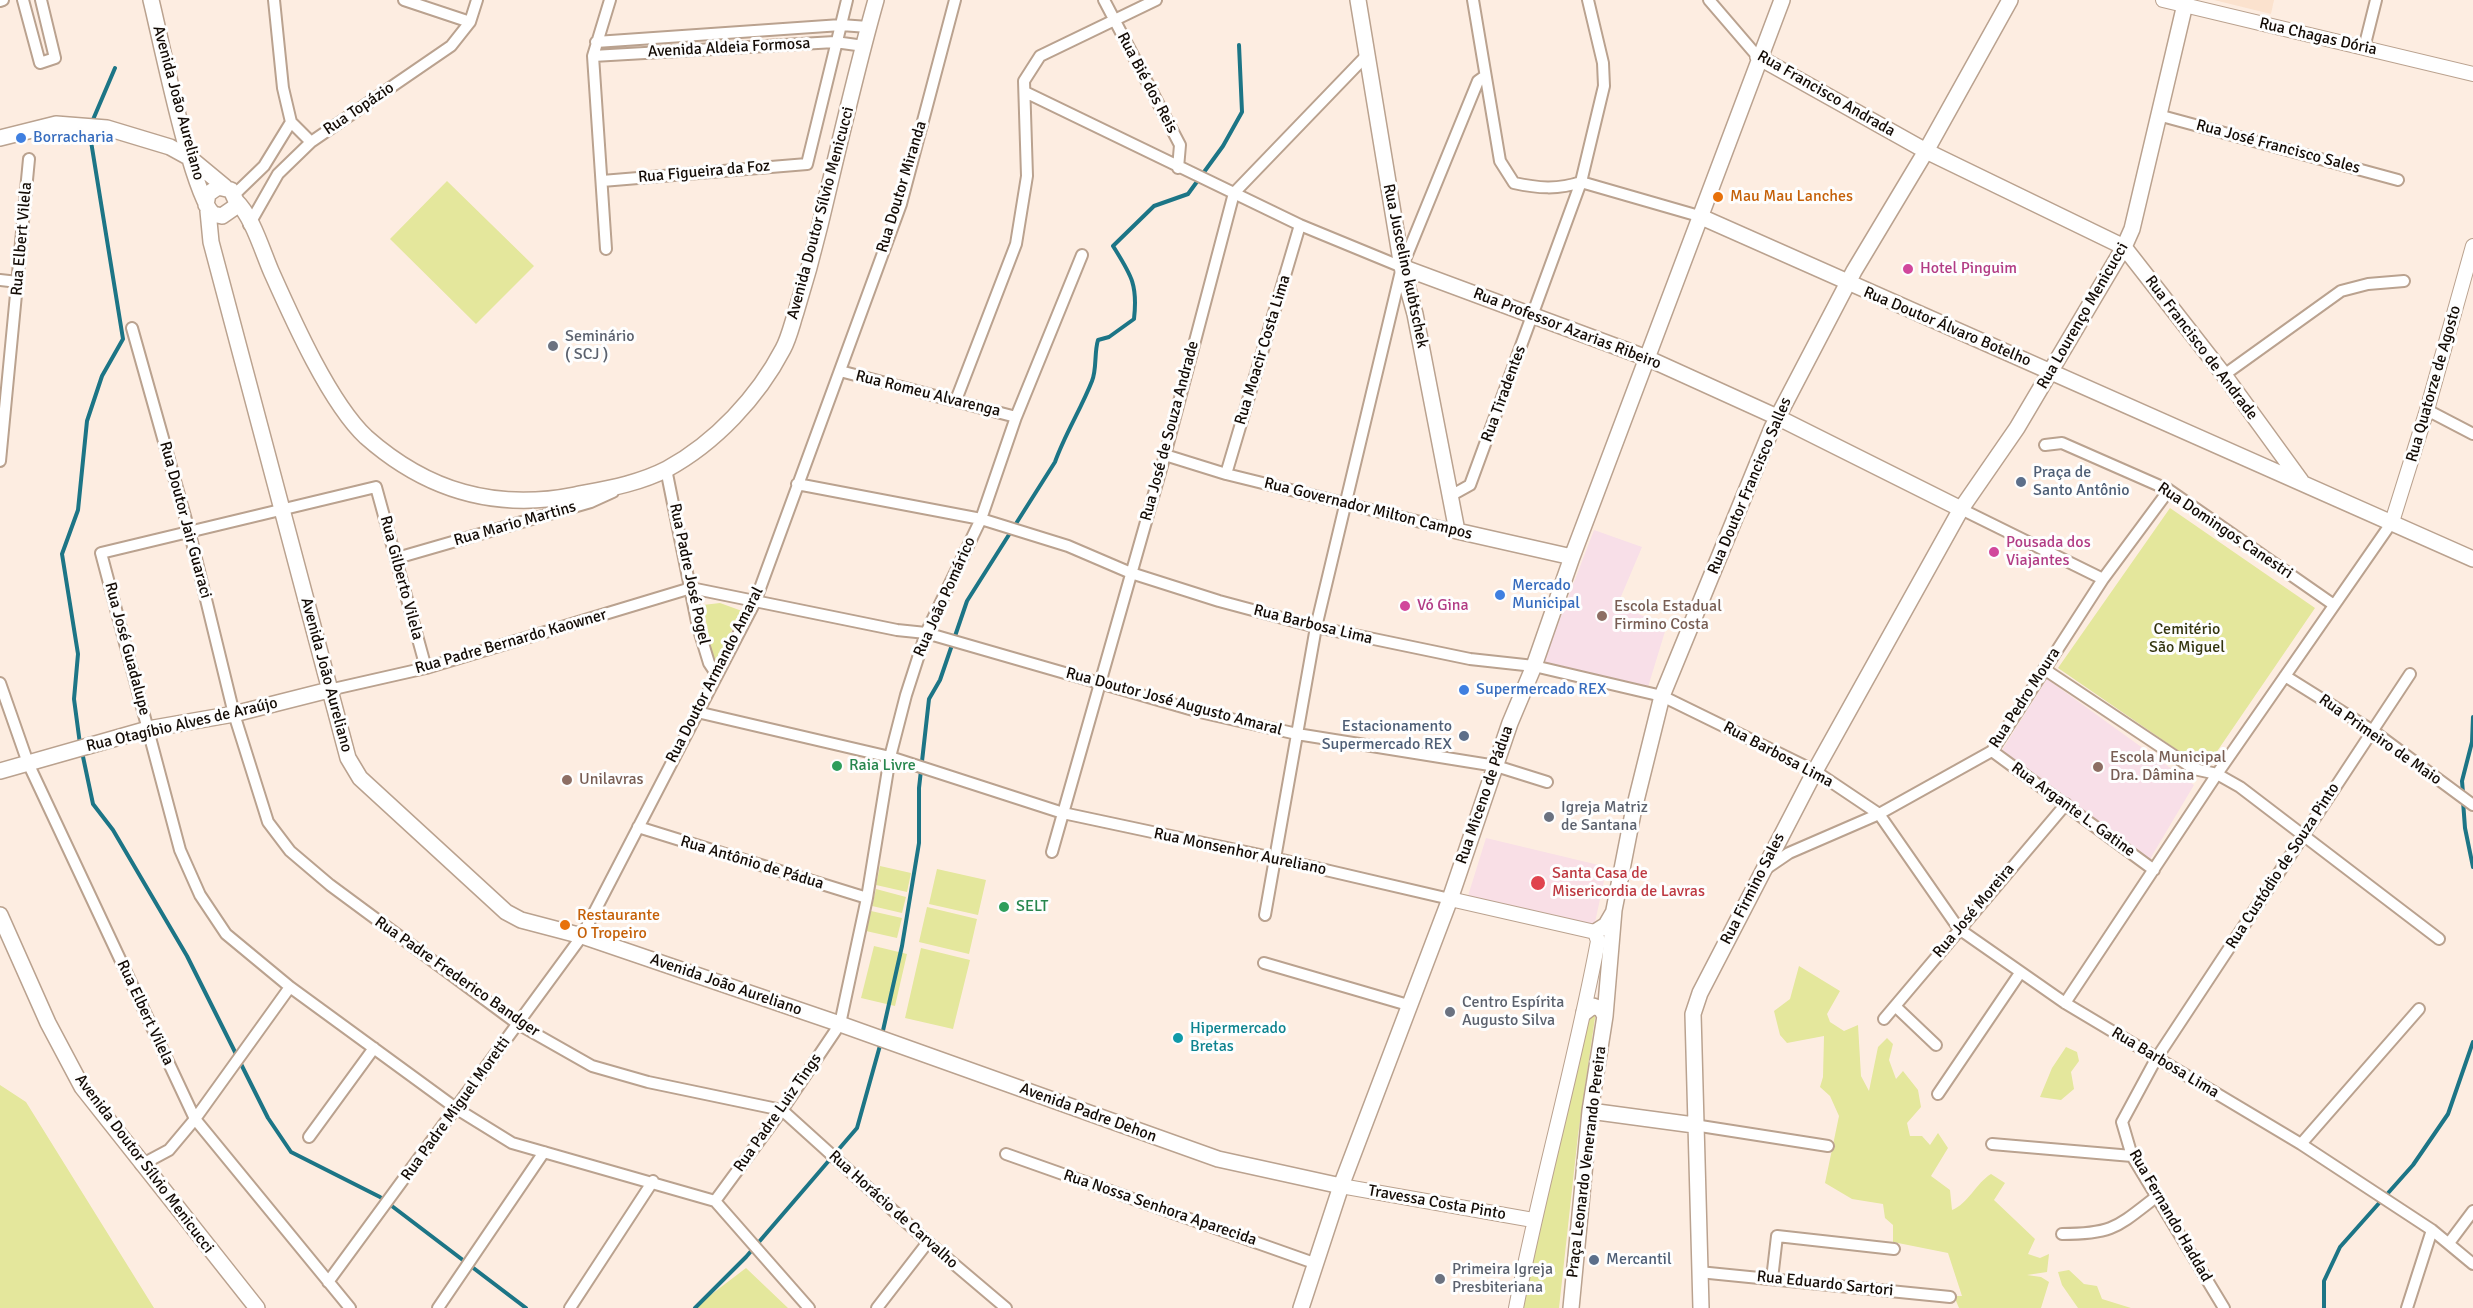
<!DOCTYPE html>
<meta charset="utf-8">
<style>
body{margin:0}
canvas{display:block;background:#fdede1}
</style>
<canvas width="2473" height="1308"></canvas>
<script>
const g = document.querySelector('canvas').getContext('2d');
g.lineJoin = 'round';
function fill(path, color) { g.fillStyle = color; g.fill(path, 'evenodd'); }
function strokePath(path, color, width, dash) { g.strokeStyle = color; g.lineWidth = width; g.lineCap = dash ? 'butt' : 'round'; g.setLineDash(dash || []); g.stroke(path); }
function label(font, color, halo, rows, align = 'center') {
  g.font = font + ' Signika,sans-serif'; g.lineWidth = 6; g.setLineDash([]); g.textBaseline = 'middle'; g.strokeStyle = halo; g.fillStyle = color; for (const [text, x, y, turn = 0] of rows) {
    g.save(); g.translate(x, y); g.rotate((+turn || 0) * Math.PI / 180); g.textAlign = isNaN(turn) ? turn : align; if (halo) g.strokeText(text, 0, 0); g.fillText(text, 0, 0); g.restore();
  }
}
fill(new Path2D(`
 M2214,0h60l-3,14z`), '#fbe2ce');
fill(new Path2D(`
 M1594,530l48,17 -25,59 50,19 -19,62 -105,-24z
 M2047,679l147,106 -44,74 -148,-109z`), '#f8dfe8');
fill(new Path2D(`
 M1486,838l121,29 -13,60 -127,-28z`), '#f9dfe6');
fill(new Path2D(`
 M447,181l87,85 -58,58 -86,-85z
 M2170,508l145,100 -110,161 -147,-101z
 M720,603l22,8 -28,54 -11,-60z
 M880,866l31,7 -4,19 -31,-7z
 M937,869l49,11 -8,35 -49,-11z
 M876,889l30,8 -4,16 -30,-7z
 M927,907l50,12 -8,35 -50,-12z
 M871,911l31,7 -5,20 -31,-7z
 M874,946l33,8 -12,52 -34,-8z
 M921,948l49,12 -17,69 -48,-11z
 M1799,966l41,25 -13,23 3,8 14,9 14,-6 3,51 8,15 9,-44 9,-9 6,6 -4,16 7,19 7,-8 15,19 3,17 -14,16 3,13h12l8,9 8,-12 10,15 -17,28 19,14 2,20c16,-6 24,-27 39,-36l14,9 -11,17 41,39 -7,15 12,4 9,-4 -2,18 -20,3 14,2 8,5 -8,26h-82l-5,-12h8l-14,-43 -55,-11v-17l-8,-7 -2,-14 -31,-5 -27,-16 14,-67 -9,-20 -10,-9 3,-10 1,-41 -37,7 -7,-8 -6,-24 16,-12z
 M1587,1011h9l-18,124 -19,173h-38z
 M2066,1047l11,5 2,9 -8,11 3,17 -13,11 -21,-3 12,-29z
 M0,1085l26,17 128,206h-154z
 M746,1268l42,40h-92l4,-5z
 M2069,1270l15,14 13,2 5,13 29,9h-53l-16,-23 -4,-13z`), '#e4e79c');
strokePath(new Path2D(`
 M92,122l23,-54
 M80,744l-6,-45 4,-45 -16,-100 16,-44 9,-89 15,-45 21,-37 -34,-210
 M82,752l11,52 20,26 74,126 81,162 23,34 89,45 146,111
 M2463,793l-1,-12 10,-39 1,-25
 M2463,801l2,27 8,39
 M882,1035l20,-89 17,-103v-55l10,-89 11,-19 27,-79 88,-139c10,-28 26,-53 37,-81 5,-12 2,-28 6,-41l11,-3 25,-18c4,-35 -3,-44 -21,-73l41,-40 34,-12 35,-48 19,-34 -3,-67
 M695,1308l51,-51 111,-129 24,-86
 M2324,1308v-27l16,-34 73,-82 35,-51 25,-72`), '#1c7586', 4);
const minor = new Path2D(`
 M23,0l17,63 15,-5 -14,-58
 M404,0l66,22
 M1104,0l76,145 -2,23
 M1473,0l27,161 14,22c23,5 44,7 67,-1l118,34
 M1709,0l49,57
 M0,1l3,-1
 M596,42l245,-17 27,2
 M2364,48l12,-48
 M593,56l242,-14 29,4
 M1025,92l275,133 102,42
 M2158,115l240,65
 M291,122l20,20
 M602,181l205,-17 40,-164
 M234,195l30,-29 27,-44 -8,-34 -9,-88
 M249,225l29,-51 33,-32 140,-96 19,-24 7,-22
 M606,249l-13,-193 17,-56
 M0,280l18,2
 M132,328l58,206 44,180 34,108 22,29 40,34 188,139 74,42 56,16 134,28 146,132 78,66
 M840,371l176,46
 M2224,375l117,-84 27,-7 36,-3
 M956,400l60,-156 11,-68 -3,-95 16,-25 116,-56
 M2427,410l46,24
 M2045,445l17,-2 107,47 165,115
 M1165,455l61,19 231,57
 M0,461l29,-302
 M666,469l32,158 11,36 8,12
 M1226,474l74,-249
 M797,484l184,35 87,27 63,27 88,28 97,26 154,32 64,7 128,30 153,75 64,43 80,115 106,74 236,141 131,86 41,34
 M1452,495l18,-10 111,-303 23,-96 -1,-23 -15,-63
 M1961,509l142,70
 M397,558l194,-56 22,-10
 M426,668l-50,-181 -275,66 79,297 20,45 26,39 64,53 167,122 55,34 203,58 94,107
 M2044,669l150,100 23,5 23,13 199,152
 M2285,676l88,55 100,74
 M0,683l28,80 167,356 155,189
 M329,690l97,-22 265,-80 206,42 29,3 274,79 97,22 199,32 51,16
 M697,712l193,45 173,56 211,45 176,41
 M1992,751l162,119
 M638,827l229,71
 M1052,852l113,-397 69,-262 132,-137
 M1767,868l22,-15 90,-39 113,-63 111,-172 66,-89
 M1265,915l51,-288 86,-360 76,-186 7,-5
 M1264,963l144,42
 M2065,1003l152,-229 175,-252
 M1895,1006l41,39
 M1884,1019l182,-215
 M1938,1094l82,-121
 M1694,1125l134,21
 M309,1137l65,-89
 M1992,1144l140,12
 M2301,1144l118,-135
 M1006,1154l308,109
 M141,1165l28,-15 26,-31 95,-132
 M715,1201l67,-91 58,-86 27,-126 23,-141 16,-62 20,-62 55,-114 35,-102 66,-162
 M2062,1234c51,0 55,-7 94,-37
 M2449,1243l24,-32
 M1699,1272l251,25
 M1772,1279l5,-43 117,13
 M328,1282l254,-346 173,-334 146,-398 54,-204
 M438,1308l106,-156
 M570,1308l83,-127
 M877,1308l51,-66
 M2224,1308l-92,-152 -10,-34 34,-63 254,-385
 M2407,1308l25,-78`);
const tertiary = new Path2D(`
 M2163,0l310,74
 M2392,522l35,-112 46,-164
 M1450,899l145,33 3,9c-23,123 -58,244 -82,367
 M1341,1186l192,34`);
const secondary = new Path2D(`
 M151,0c9,36 41,195 62,214l9,2 13,-9 1,-6 -5,-11 -13,-3 -10,7 -2,11
 M1358,0l44,267 13,47 42,217 115,26
 M1758,57l168,94 198,96 100,128 77,106
 M0,138l56,-14 51,4 63,19 20,11 35,29
 M236,201c16,15 26,49 35,70 21,47 58,131 95,166 61,54 129,74 209,58 31,-6 63,-11 92,-26 48,-26 91,-72 116,-120 6,-11 9,-25 13,-37 9,-29 17,-58 24,-87 18,-75 35,-151 56,-225
 M208,211l3,31 137,516 12,20 146,134 15,8 61,16 258,88 378,135 123,27
 M1699,216l774,343
 M1402,267l245,91 130,59 184,92
 M0,771l148,-42 86,-15 95,-24
 M0,915l48,108 34,64 175,221
 M1595,932l11,-7 7,-12
 M1584,1013l9,-7 8,3 4,7
 M1590,1111l104,14
 M1301,1308l40,-122 109,-287 60,-176 24,-57 38,-109 210,-557
 M1571,1308l19,-197 15,-95 9,-106 19,-97 29,-117 110,-268 82,-157 72,-120 84,-151
 M1701,1308l-8,-294 7,-21 115,-222 146,-262 56,-81 107,-181 8,-18 54,-229`);
strokePath(minor, '#baa28f', 14);
strokePath(tertiary, '#baa28f', 16);
strokePath(secondary, '#baa28f', 18);
strokePath(minor, '#fff', 10);
strokePath(tertiary, '#fff', 14);
strokePath(secondary, '#fff', 15);
for (const [x, y, r, color] of [
 [21,138,6,"#3f7fe0"],
 [1718,197,6,"#e8710a"],
 [1908,269,6,"#d1479c"],
 [553,346,6,"#6b7280"],
 [2021,482,6,"#5c6f8a"],
 [1994,552,6,"#d1479c"],
 [1500,595,6,"#3f7fe0"],
 [1405,606,6,"#d1479c"],
 [1602,616,6,"#8d6e63"],
 [1464,690,6,"#3f7fe0"],
 [1464,736,6,"#5c6f8a"],
 [837,766,6,"#2e9e5b"],
 [2098,767,6,"#8d6e63"],
 [567,780,6,"#8d6e63"],
 [1549,817,6,"#6b7280"],
 [1538,883,8,"#e0444e"],
 [1004,907,6,"#2e9e5b"],
 [565,925,6,"#e8710a"],
 [1450,1012,6,"#6b7280"],
 [1178,1038,6,"#0f9aa8"],
 [1594,1260,6,"#5c6f8a"],
 [1440,1279,6,"#6b7280"]
]) { const dot = new Path2D(); dot.arc(x, y, r, 0, 2 * Math.PI); g.fillStyle = color; g.fill(dot); strokePath(dot, '#fefefe', 2); }
label('16px', '#130b05', '#fefefe', [
 ["Rua Chagas Dória",2318,37,13],
 ["Avenida Aldeia Formosa",729,48,-3],
 ["Rua Bié dos Reis",1147,83,62],
 ["Rua Francisco Andrada",1826,94,30],
 ["Avenida João Aureliano",178,103,75],
 ["Rua Topázio",359,109,-34],
 ["Rua José Francisco Sales",2278,147,15],
 ["Rua Figueira da Foz",704,172,-5],
 ["Rua Doutor Miranda",902,187,-73],
 ["Avenida Doutor Sílvio Menicucci",821,213,-75],
 ["Rua Elbert Vilela",22,239,-85],
 ["Rua Juscelino kubtschek",1405,266,78],
 ["Rua Lourenço Menicucci",2083,316,-60],
 ["Rua Doutor Álvaro Botelho",1947,327,23],
 ["Rua Professor Azarias Ribeiro",1567,329,21],
 ["Rua Francisco de Andrade",2201,348,53],
 ["Rua Moacir Costa Lima",1263,350,-73],
 ["Rua Quatorze de Agosto",2434,384,-74],
 ["Rua Romeu Alvarenga",928,394,14],
 ["Rua Tiradentes",1504,394,-70],
 ["Rua José de Souza Andrade",1170,431,-75],
 ["Rua Doutor Francisco Salles",1750,486,-67],
 ["Rua Governador Milton Campos",1368,509,14],
 ["Rua Doutor Jair Guaraci",185,520,75],
 ["Rua Mario Martins",515,524,-16],
 ["Rua Domingos Canestri",2225,531,34],
 ["Rua Padre José Pogel",689,574,78],
 ["Rua Gilberto Vilela",401,578,75],
 ["Rua João Pomárico",945,597,-66],
 ["Rua Barbosa Lima",1313,625,14],
 ["Rua Padre Bernardo Kaowner",511,642,-16],
 ["Rua José Guadalupe",127,649,75],
 ["Avenida João Aureliano",326,675,75],
 ["Rua Doutor Armando Amaral",715,675,-63],
 ["Rua Pedro Moura",2025,698,-57],
 ["Rua Doutor José Augusto Amaral",1174,702,15],
 ["Rua Otagíbio Alves de Araújo",182,725,-13],
 ["Rua Primeiro de Maio",2380,740,35],
 ["Rua Barbosa Lima",1778,755,28],
 ["Rua Miceno de Pádua",1485,795,-71],
 ["Rua Argante L. Gatine",2073,810,36],
 ["Rua Monsenhor Aureliano",1240,852,12],
 ["Rua Antônio de Pádua",752,863,17],
 ["Rua Custódio de Souza Pinto",2283,866,-57],
 ["Rua Firmino Sales",1753,889,-63],
 ["Rua José Moreira",1974,911,-50],
 ["Rua Padre Frederico Bandger",457,977,35],
 ["Avenida João Aureliano",726,985,19],
 ["Rua Elbert Vilela",145,1013,65],
 ["Rua Barbosa Lima",2165,1063,31],
 ["Rua Padre Miguel Moretti",456,1109,-54],
 ["Rua Padre Luiz Tings",778,1113,-55],
 ["Avenida Padre Dehon",1088,1113,20],
 ["Praça Leonardo Venerando Pereira",1587,1162,-83],
 ["Avenida Doutor Sílvio Menicucci",144,1164,53],
 ["Travessa Costa Pinto",1437,1203,10],
 ["Rua Nossa Senhora Aparecida",1160,1208,19],
 ["Rua Horácio de Carvalho",893,1210,42],
 ["Rua Fernando Haddad",2170,1216,60],
 ["Rua Eduardo Sartori",1825,1284,6]
]);
label('16px', '#366cbe', '#fefefe', [
 ["Borracharia",33,138],
 ["Mercado",1512,586],
 ["Municipal",1512,604],
 ["Supermercado REX",1476,690]
], 'left');
label('16px', '#c56008', '#fefefe', [
 ["Mau Mau Lanches",1730,197],
 ["Restaurante",577,916],
 ["O Tropeiro",577,934]
], 'left');
label('16px', '#b23c85', '#fefefe', [
 ["Hotel Pinguim",1920,269],
 ["Pousada dos",2006,543],
 ["Viajantes",2006,561],
 ["Vó Gina",1417,606]
], 'left');
label('16px', '#5b616d', '#fefefe', [
 ["Seminário",565,337],
 ["( SCJ )",565,355],
 ["Igreja Matriz",1561,808],
 ["de Santana",1561,826],
 ["Centro Espírita",1462,1003],
 ["Augusto Silva",1462,1021],
 ["Primeira Igreja",1452,1270],
 ["Presbiteriana",1452,1288]
], 'left');
label('16px', '#4e5e75', '#fefefe', [
 ["Praça de",2033,473],
 ["Santo Antônio",2033,491],
 ["Estacionamento",1452,727,"right"],
 ["Supermercado REX",1452,745,"right"],
 ["Mercantil",1606,1260]
], 'left');
label('16px', '#785e54', '#fefefe', [
 ["Escola Estadual",1614,607],
 ["Firmino Costa",1614,625],
 ["Escola Municipal",2110,758],
 ["Dra. Dâmina",2110,776],
 ["Unilavras",579,780]
], 'left');
label('16px', '#34350f', '#fefefe', [
 ["Cemitério",2187,630],
 ["São Miguel",2187,648]
]);
label('16px', '#27864d', '#fefefe', [
 ["Raia Livre",849,766],
 ["SELT",1016,907]
], 'left');
label('16px', '#be3a42', '#fefefe', [
 ["Santa Casa de",1552,874],
 ["Misericordia de Lavras",1552,892]
], 'left');
label('16px', '#0d838f', '#fefefe', [
 ["Hipermercado",1190,1029],
 ["Bretas",1190,1047]
], 'left');
</script>
